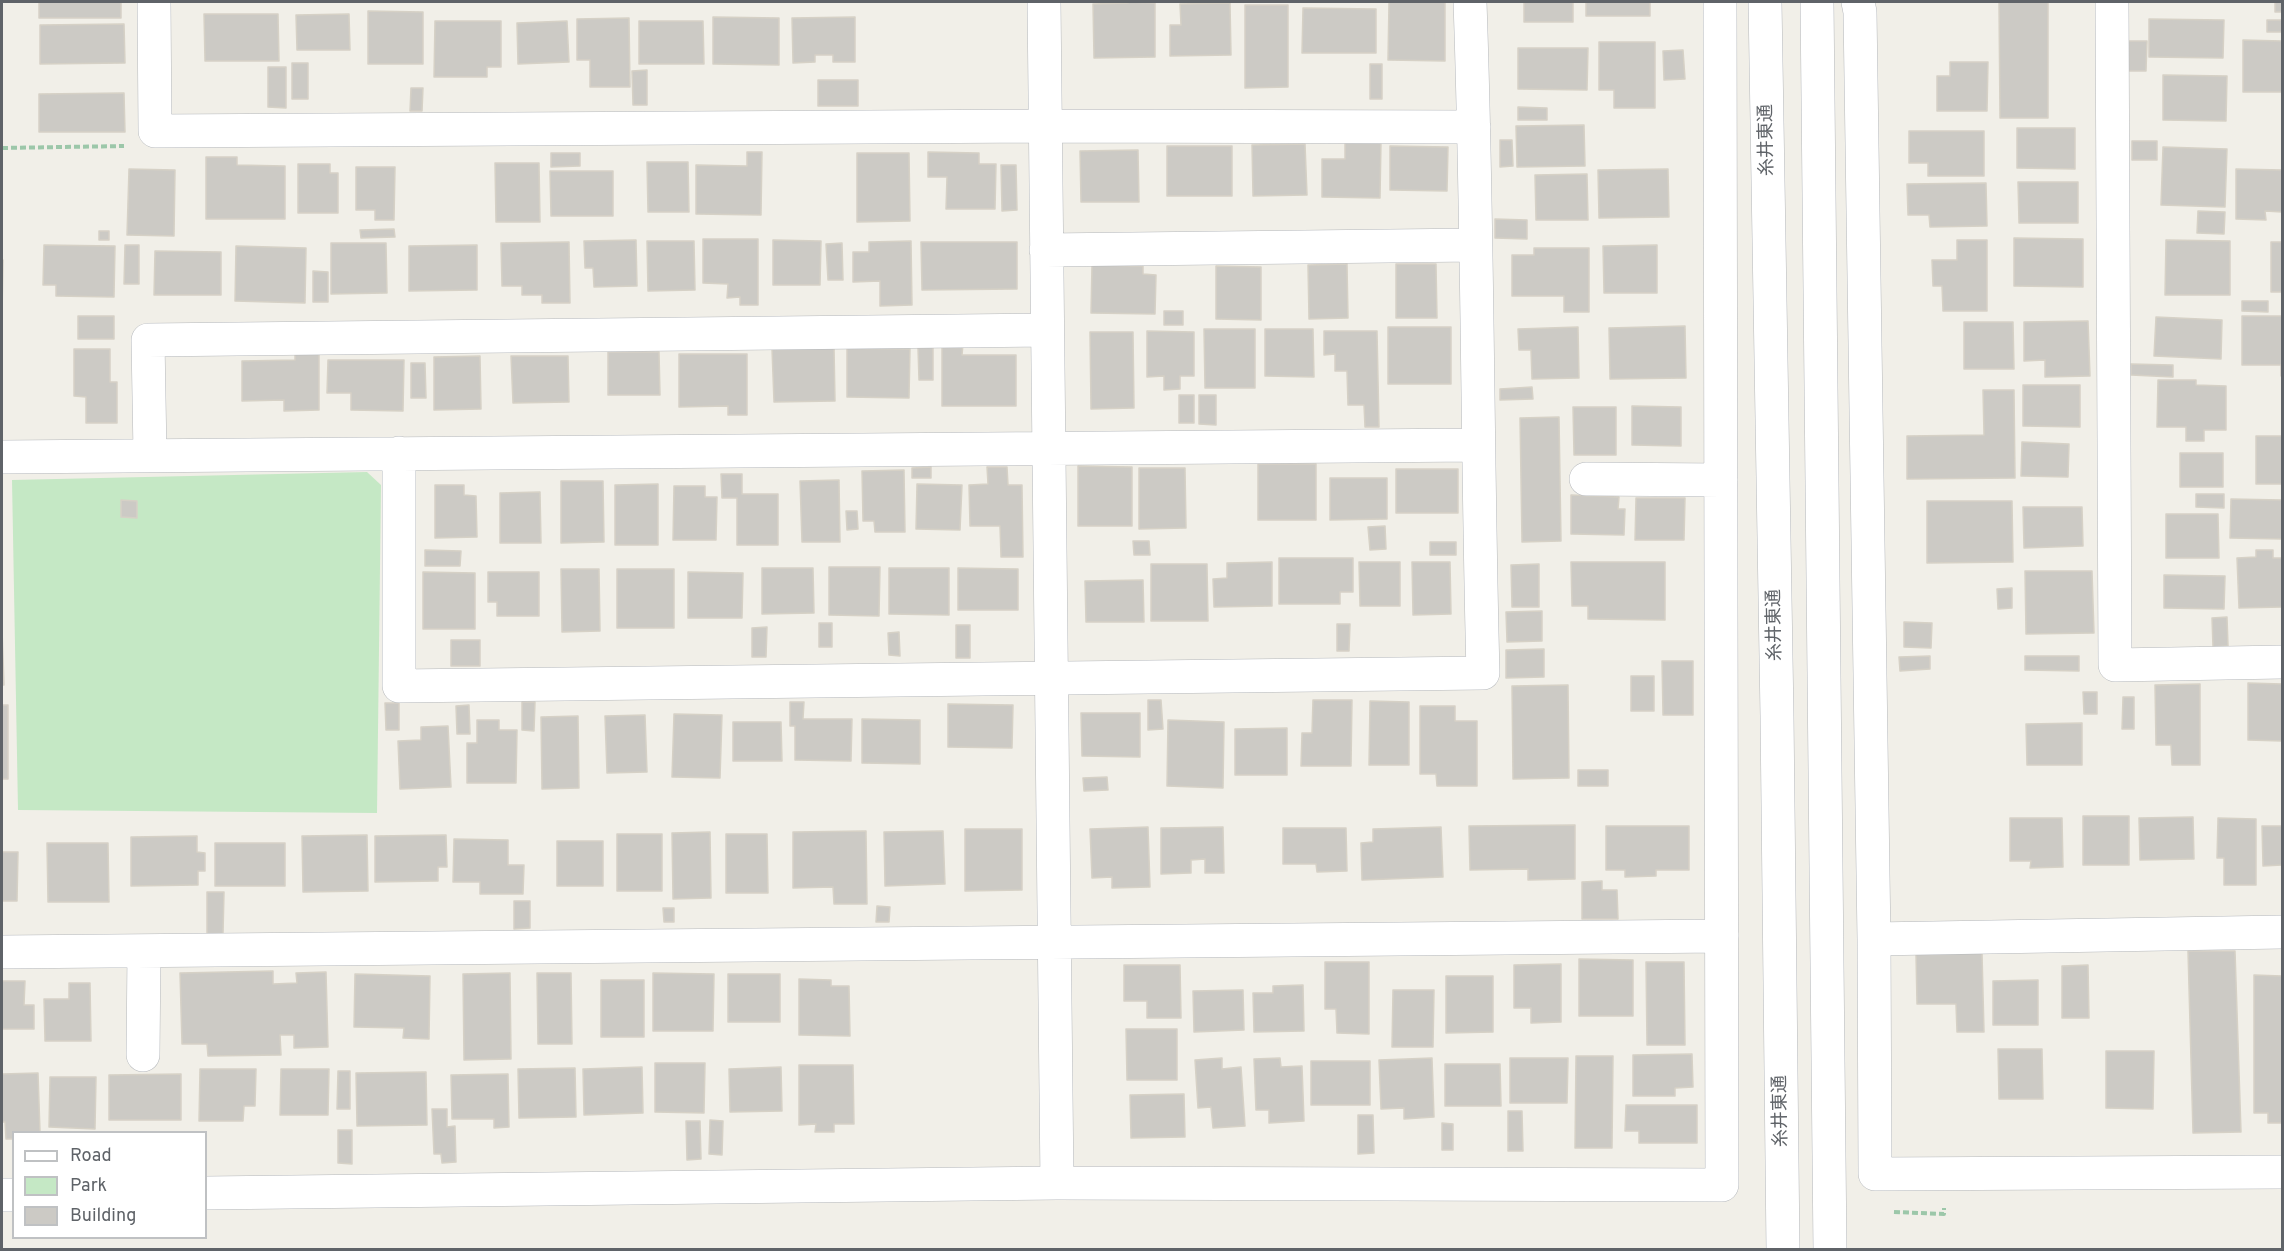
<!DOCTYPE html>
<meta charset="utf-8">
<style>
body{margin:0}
#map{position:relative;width:2284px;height:1251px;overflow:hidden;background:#f1efe8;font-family:Overpass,sans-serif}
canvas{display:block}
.frame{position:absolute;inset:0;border:3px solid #5f6368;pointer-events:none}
.legend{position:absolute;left:12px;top:1131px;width:195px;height:108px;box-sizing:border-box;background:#fff;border:2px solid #bfc1c3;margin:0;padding:8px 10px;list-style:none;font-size:18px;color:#5f6368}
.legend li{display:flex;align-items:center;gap:12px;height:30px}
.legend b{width:30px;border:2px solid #bfc1c3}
</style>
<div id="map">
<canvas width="2284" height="1251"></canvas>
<div class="frame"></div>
<ul class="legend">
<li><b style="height:8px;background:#fff"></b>Road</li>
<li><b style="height:16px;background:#c5e8c5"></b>Park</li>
<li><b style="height:16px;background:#cccac5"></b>Building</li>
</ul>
</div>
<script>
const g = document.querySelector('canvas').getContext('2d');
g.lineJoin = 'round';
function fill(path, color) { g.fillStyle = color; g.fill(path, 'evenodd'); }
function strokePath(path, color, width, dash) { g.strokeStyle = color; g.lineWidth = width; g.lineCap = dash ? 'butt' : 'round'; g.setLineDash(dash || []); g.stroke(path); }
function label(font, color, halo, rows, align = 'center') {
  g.font = font + ' Overpass,"Noto Sans JP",sans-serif'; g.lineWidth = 5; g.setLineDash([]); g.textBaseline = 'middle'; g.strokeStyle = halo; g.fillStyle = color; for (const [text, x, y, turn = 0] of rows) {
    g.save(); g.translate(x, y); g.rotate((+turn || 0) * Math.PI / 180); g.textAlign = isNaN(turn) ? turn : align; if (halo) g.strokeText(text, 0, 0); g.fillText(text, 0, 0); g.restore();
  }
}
fill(new Path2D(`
 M367,472l14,13 -4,328 -359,-3 -6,-330z`), '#c5e8c5');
const building = new Path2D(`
 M39,2h82v16h-82z
 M1128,2l27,1v54l-61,1 -1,-54 35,-1z
 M1389,2h56v59l-57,-1z
 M1524,2h49v20h-49z
 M1586,2h64v14h-64z
 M1999,2h49v116h-48z
 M2275,2h7v10h-7z
 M1230,3l1,52 -61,1v-31h11l-1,-21z
 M1245,5h43v82l-43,1z
 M1303,8l73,1v44h-74z
 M368,11l55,1v52h-55z
 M204,14h74l1,47h-74z
 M349,14l1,36h-53l-1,-35z
 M713,17l66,1v47l-66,-1z
 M855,17v45h-22v-7h-18v7l-22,1 -1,-45z
 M629,18l1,69h-40v-27h-13v-41z
 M2149,19l75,1 -1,38 -74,-1z
 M2267,20h15v12h-15z
 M435,21h66v46h-14v10h-53z
 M567,21l2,41 -51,2 -1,-41z
 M639,21h64l1,43h-65z
 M124,24l1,39 -85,1v-39z
 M2243,40l39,1v51h-39z
 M2128,41h19l-1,30h-18z
 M1599,42h56v66h-41v-18h-15z
 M1518,48h70l-1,42 -69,-1z
 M1683,50l2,29 -21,1 -1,-29z
 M1950,62h38l-1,49h-50v-35h13z
 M292,63h16v36h-16z
 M1370,64h12v35h-12z
 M268,67h18v41l-18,-1z
 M647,70v35h-14l-1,-34z
 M2163,75l64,1 -1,45 -63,-1z
 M818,80h40v26h-40z
 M411,88h12l-1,23h-12z
 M124,93l1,39h-86v-38z
 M1518,107l29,1v12h-29z
 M1584,125l1,41 -68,1 -1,-41z
 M2017,128h58v41l-58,-1z
 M1909,131h75v45h-56v-13h-19z
 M1500,140h12l1,26 -13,1z
 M1345,141h36l-1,57 -58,-1v-38h23z
 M2132,141h25v19h-25z
 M1305,144l2,51 -54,1 -1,-51z
 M1167,146h65v50h-65z
 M1390,146l58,1 -1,44 -57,-1z
 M2163,147l64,2 -2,58 -64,-2z
 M1138,150l1,52h-58l-1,-51z
 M747,152h15l-1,63 -65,-1v-49l51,1z
 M928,152l51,1v11h17l-1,45h-49l1,-32h-19z
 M551,153h29v13l-29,1z
 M857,153h52l1,68 -53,1z
 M206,157h31v8l48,1v53h-79z
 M647,162h41l1,50h-41z
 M495,163h44l1,59h-44z
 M298,164h32v9h8v40h-40z
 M1001,165h15l1,45 -15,1z
 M356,167h39l-1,53h-19v-10h-19z
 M129,169l46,1 -1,66 -47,-1z
 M1668,169l1,48 -70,1 -1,-48z
 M2236,169l46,1v42l-17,-1 1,9 -30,-1z
 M550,171h63v45h-62z
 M1587,174l1,46h-52l-1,-45z
 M2018,182h60v41h-59z
 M1986,183l1,43 -57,1 -1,-12h-21l-1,-31z
 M2198,211l27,1 -1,22 -27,-1z
 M1495,219l32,1v19l-32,-1z
 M394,229l1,8 -34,1 -1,-8z
 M99,231h10v9h-10z
 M2014,238l69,1v48l-69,-1z
 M703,239h55v66h-18v-8l-13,1 1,-14 -25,-1z
 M636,240l1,46 -43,1 -1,-19h-8l-1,-27z
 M773,240l48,1 -1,44h-47z
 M1957,240h30v71h-44l-1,-25h-9l-1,-26h25z
 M2166,240l64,1v54h-65z
 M647,241h47l1,49 -47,1z
 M911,241l1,64 -32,1v-25l-27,1v-30h16v-10z
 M569,242l1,61h-28v-8h-20v-9h-20l-1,-43z
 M921,242h96v47l-95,1z
 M2271,242h11v50h-11z
 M331,243h55l1,50 -56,1z
 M842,243l1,37h-15l-2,-36z
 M44,245l71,1 -1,51 -58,-1v-11h-13z
 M125,245h14v39h-15z
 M477,245v45l-68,1v-45z
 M1657,245v48h-53l-1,-47z
 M236,246l70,2 -1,55 -70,-2z
 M1534,248h55v64h-25v-16h-52v-41h22z
 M155,251l66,1v43h-67z
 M2,260h1l-1,56z
 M1347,264l1,54 -39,1 -1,-54z
 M1396,264h40l1,54h-41z
 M1092,265l51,1v8l13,1 -1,39 -64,-1z
 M1216,266l45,1v53l-45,-1z
 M313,271l15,1v30h-15z
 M2242,301h26v11l-26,-1z
 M1164,311h19v14h-19z
 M78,316h36v23h-36z
 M2242,316h40v60h-1v-11h-39z
 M2156,317l66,3 -1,39 -67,-3z
 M2088,321l2,55 -45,1v-17l-21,1v-39z
 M1964,322h49l1,47h-50z
 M1685,326l1,52 -76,1 -1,-51z
 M1388,327h63v57h-63z
 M1578,327l1,51 -47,1 -1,-29h-12l-1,-21z
 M1204,329h51v59h-50z
 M1265,329h48l1,48 -49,-1z
 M1147,331l47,1v44h-14v13l-16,1v-14l-17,1z
 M1324,331h53l2,96h-14l-1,-22h-16l-1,-34h-12v-17l-11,1z
 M1090,332h43l1,76 -43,1z
 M942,344h21l-1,11h54v51h-74z
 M834,347l1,54 -61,1 -2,-53z
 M933,347v33h-14l-1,-32z
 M847,348l63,1 -1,49 -62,-1z
 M74,349h36v33h7v41h-31v-26l-12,-1z
 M608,352h51l1,43h-52z
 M295,354h24v56l-35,1v-11l-42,1v-40l53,-1z
 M679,354h68v61h-19v-9l-49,1z
 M480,356l1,53 -47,1v-53z
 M511,356h57l1,46 -56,1z
 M328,360h76l-1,51 -52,-1v-17h-24z
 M411,363h14l1,35h-15z
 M2131,364l42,1v12l-42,-2z
 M2158,380h38v5l30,1v44h-22v11h-18v-14h-29z
 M2023,385h57v42l-57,-1z
 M1532,387l1,12 -33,1v-11z
 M1983,390h31l1,88 -108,1v-43l77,-1z
 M1179,395h15v28h-15z
 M1199,395h17v30l-17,-1z
 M1632,406l49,1v39l-49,-1z
 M1573,407h43v48h-42z
 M1559,417l2,124 -39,1 -2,-124z
 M2256,436h26v48h-26z
 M2022,442l47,2 -1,33 -47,-1z
 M2180,453h43v34h-43z
 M1258,464h58v56h-58z
 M1078,466l54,1v59h-54z
 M931,467v11h-19v-10z
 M987,467h20l1,18h14l1,72h-22l-1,-31h-30l-1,-41 19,-1z
 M1139,468h46l1,60 -47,1z
 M1396,469h62v44h-62z
 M904,470l1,62h-30l-1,-11h-11l-1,-50z
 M721,474h21v20h36v51h-41v-47h-15z
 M1330,478h57v41l-57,1z
 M839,480l1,62h-38l-2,-61z
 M561,481h42l1,61 -43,1z
 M658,484v61h-43v-60z
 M917,484l45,1 -2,45 -44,-1z
 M435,485h29v10l12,1 1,41 -42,1z
 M674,486h31v11h12l-1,43h-43z
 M540,492l1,51h-41v-50z
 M2196,494h28v14l-28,-1z
 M1571,495l48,2 -1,12h7l-1,26 -53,-1z
 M1636,498h49l-1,42h-49z
 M2231,499l51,1v39l-52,-1z
 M121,500l16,1v17l-16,-1z
 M1927,501h85l1,61 -86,1z
 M2023,507h59l1,39 -59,2z
 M846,511h11l1,18 -11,1z
 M2166,514h52l1,44h-53z
 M1385,526l1,23 -16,1 -2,-23z
 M1133,541h16l1,14h-16z
 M1430,542h26v13h-26z
 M425,550l36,1 -1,15h-35z
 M2256,550h17v8h9v49l-43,1 -2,-50 19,-1z
 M1279,558h74v34h-13v12h-61z
 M1272,562v44l-58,1 -1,-28 14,-1v-15z
 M1359,562h41v44h-40z
 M1412,562h38l1,52 -38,1z
 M1571,562h94v58l-77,-1v-13h-16z
 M1151,564h56l1,57h-57z
 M1539,564v43h-27l-1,-42z
 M829,567h51l-1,49 -50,-1z
 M762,568h51l1,45 -52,1z
 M889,568h60v47l-60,-1z
 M958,568l60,1v41h-60z
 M561,569h38l1,62 -38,1z
 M617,569h57v59h-57z
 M2025,571h67l2,62 -68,1z
 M423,572l52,1v56h-52z
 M488,572h51v44h-42v-14h-9z
 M688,572l55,1 -1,45h-54z
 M2164,575l61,1 -1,33 -60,-1z
 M1143,580l1,42h-58l-1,-41z
 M2012,588v20l-14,1 -1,-20z
 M1542,611v30l-35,1 -1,-30z
 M2227,617l1,29 -15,1 -1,-29z
 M1904,622l28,1 -1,25 -27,-1z
 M819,623h13v24h-13z
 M1337,624h13l-1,27h-12z
 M956,625h14v33h-14z
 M767,627l-1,30h-14v-29z
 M2,630l2,55h-2z
 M899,632l1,24 -11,-1 -1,-22z
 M451,640h29v26h-29z
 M1544,649v28l-38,1v-28z
 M1930,656v13l-30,2 -1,-14z
 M2025,656h54v15l-54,-1z
 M1662,661h31v54h-30z
 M1631,676h23v35h-23z
 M2248,683l34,1v57l-34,-1z
 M2200,684v81h-28l-1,-20h-15l-1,-60z
 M1568,685l1,93 -56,1 -1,-93z
 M2083,692h14v22h-13z
 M2123,697h11v32h-12z
 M1148,700h13l2,29 -15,1z
 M1313,700h39l-1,66h-50l1,-33h10z
 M1370,701l39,1v63h-40z
 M522,702h13l-1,29 -12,-1z
 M790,702h14l-1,17h49l-1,42 -56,-1v-34h-5z
 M385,703h14v27h-13z
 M948,704l65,1 -1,43 -64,-1z
 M2,705h6v74h-6z
 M469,705l1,29h-13l-1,-28z
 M1420,706h35v15h22v65h-40l-1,-12h-16z
 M1081,713h59v44l-58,-1z
 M674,714l48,1 -2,63 -48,-1z
 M645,715l2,57 -40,1 -2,-57z
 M578,716l1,72 -37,1 -1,-72z
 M862,719l58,1v44l-58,-1z
 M477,720h22v10h18l-1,53h-49v-40h10z
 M1168,720l56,2 -1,66 -56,-2z
 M733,722h48l1,39h-49z
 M2082,723v42h-55l-1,-41z
 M448,726l3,61 -51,2 -2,-48 23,-1v-13z
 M1287,728v47h-52v-46z
 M1578,770h30v16h-30z
 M1107,777l1,13 -24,1 -1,-13z
 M2083,816h46v49h-46z
 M2193,817l1,42 -54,1 -1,-42z
 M2010,818h52l1,49 -33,1 1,-7h-21z
 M2218,818l38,1v66h-32v-27h-7z
 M1575,825v54l-47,1v-11l-58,1 -1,-44z
 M1606,826h83v44h-33v6l-31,1v-7h-19z
 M2262,826h20v39l-19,1z
 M1148,827l2,60 -38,1v-11l-20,1 -2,-49z
 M1223,827l1,46h-19v-14l-14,1v13l-30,1v-46z
 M1441,827l2,50 -81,3 -1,-37 12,-1v-13z
 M1283,828h63l1,43 -30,1 -1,-8h-33z
 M965,829h57v61l-57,1z
 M866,831l1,73h-33l-1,-17 -40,1v-56z
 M943,831l2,53 -60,2 -1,-54z
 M710,832l1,66 -38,1 -1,-66z
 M617,834h45v57h-45z
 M726,834h41l1,59h-42z
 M367,835l1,56 -65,1 -1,-56z
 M446,835l1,32h-9v14l-63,1v-46z
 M197,836v16l8,1v18h-7v14l-67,1v-49z
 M454,839l54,1v25h16l-1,29h-43v-12h-27z
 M557,841h46v45h-46z
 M47,843h61l1,59h-61z
 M215,843h70v43h-70z
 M2,852h16l-1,49h-15z
 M1602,881v9h15l1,29h-36v-37z
 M207,892h17l-1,42h-16z
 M514,901h16v27l-16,1z
 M877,906l13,1 -1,15h-13z
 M663,908h11v14h-10z
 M2188,951h47l6,181 -48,1z
 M1982,953l2,79h-27l-1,-28h-39l-1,-50z
 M1579,959l54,1v56h-54z
 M1325,962h44v72l-32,-1 -1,-24h-11z
 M1646,962h38l1,83h-38z
 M1561,964v58l-30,1v-15h-17v-43z
 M1124,965h56l1,53h-34v-17h-23z
 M2088,965l1,53h-27v-52z
 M273,971v13l24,-1 -1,-10 30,-1 2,75 -34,1v-13h-14l1,20 -73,1 -1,-12h-25l-2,-71z
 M510,973l1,86 -47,1 -1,-86z
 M537,973h34l1,71h-34z
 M653,973l61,1 -1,57h-60z
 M355,974l75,2 -1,63 -26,-1 1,-10 -50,-1z
 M728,974h52v48h-52z
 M2254,975l28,1v147h-14v-10h-14z
 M1446,976h47v56l-47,1z
 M799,979l32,1v6h18l1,50 -51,-1z
 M601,980h43v57h-43z
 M2038,980v45h-45v-44z
 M2,981h23l-1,24h10v24h-32z
 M69,983h21l1,58h-46l-1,-42h25z
 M1303,985l1,46 -50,1 -1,-39h20v-7z
 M1243,990l1,40 -50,2 -1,-41z
 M1393,990h41l-1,57h-41z
 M1126,1029h51v51h-50z
 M1998,1049h44l1,50h-44z
 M2106,1051h48l-1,58 -47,-1z
 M1692,1054l1,33 -18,1v8h-42v-41z
 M1576,1056h37l-1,92h-37z
 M1222,1058v11l19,-2 4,59 -32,2 -2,-21 -13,1 -3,-48z
 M1280,1058l1,9 21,-1 2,55 -35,2v-13h-13l-2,-51z
 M1432,1058l2,59 -30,2v-11l-23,1 -2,-49z
 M1510,1058h58l-1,45h-57z
 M1311,1061h59v44h-59z
 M655,1063h50l-1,50 -49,-1z
 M1445,1064h55l1,42h-56z
 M799,1065h54l1,59h-20v8h-19l1,-8 -17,1z
 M642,1067l1,46 -59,2 -1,-46z
 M781,1067l1,44 -52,1 -1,-43z
 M575,1068l1,49 -57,1 -1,-49z
 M200,1069h56l-1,37h-11l-1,15h-44z
 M281,1069h48l-1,46h-48z
 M338,1071h12v38h-13z
 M426,1072l1,53 -70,1 -1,-53z
 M38,1073l2,59h-26v7h-8l-1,-17h-3v-48z
 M181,1074v46h-72v-45z
 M508,1074l1,53 -15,1v-9h-42l-1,-44z
 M50,1077h46l-1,52 -46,-2z
 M1184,1094l1,43 -54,1 -1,-43z
 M1626,1105h71v38h-58v-12h-14z
 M432,1109h15v18l8,-1 1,36 -14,1 -1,-9h-7z
 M1508,1111h14l1,40h-15z
 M1358,1115h15l1,38 -16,1z
 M710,1120l13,1 -1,34 -13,-1z
 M686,1121h14l1,38 -14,1z
 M1442,1123l11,1v26h-11z
 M338,1130h14v34l-14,-1z`);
fill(building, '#cccac5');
strokePath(building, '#d6d1c6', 1.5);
const minor = new Path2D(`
 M154,2l1,129 890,-5 429,1
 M1044,2l13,1181
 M1765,2l12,714 6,534
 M1817,2l13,1248
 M1858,2l2,10 14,927 1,235 407,-2
 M2112,2l3,663 167,-3
 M1046,250l429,-5
 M399,453v233l1084,-13c-6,-224 -5,-448 -13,-671
 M150,454l-2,-114 899,-10
 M2,457l1475,-12
 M1586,479l135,1
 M1874,939l408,-7
 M2,952l1720,-16
 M143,1055l1,-104
 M206,1193l851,-10 665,2 -2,-1183
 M2,1195h12`);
strokePath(minor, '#b5b8bc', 34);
strokePath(new Path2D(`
 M2,148l122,-2
 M1894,1212l50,2v-6`), '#9cc7a9', 4, [6, 3]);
strokePath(minor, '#fff', 33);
label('18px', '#5f6368', '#fff', [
 ["糸井東通",1768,140,-91],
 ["糸井東通",1776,625,-91],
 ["糸井東通",1782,1111,-91]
]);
</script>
